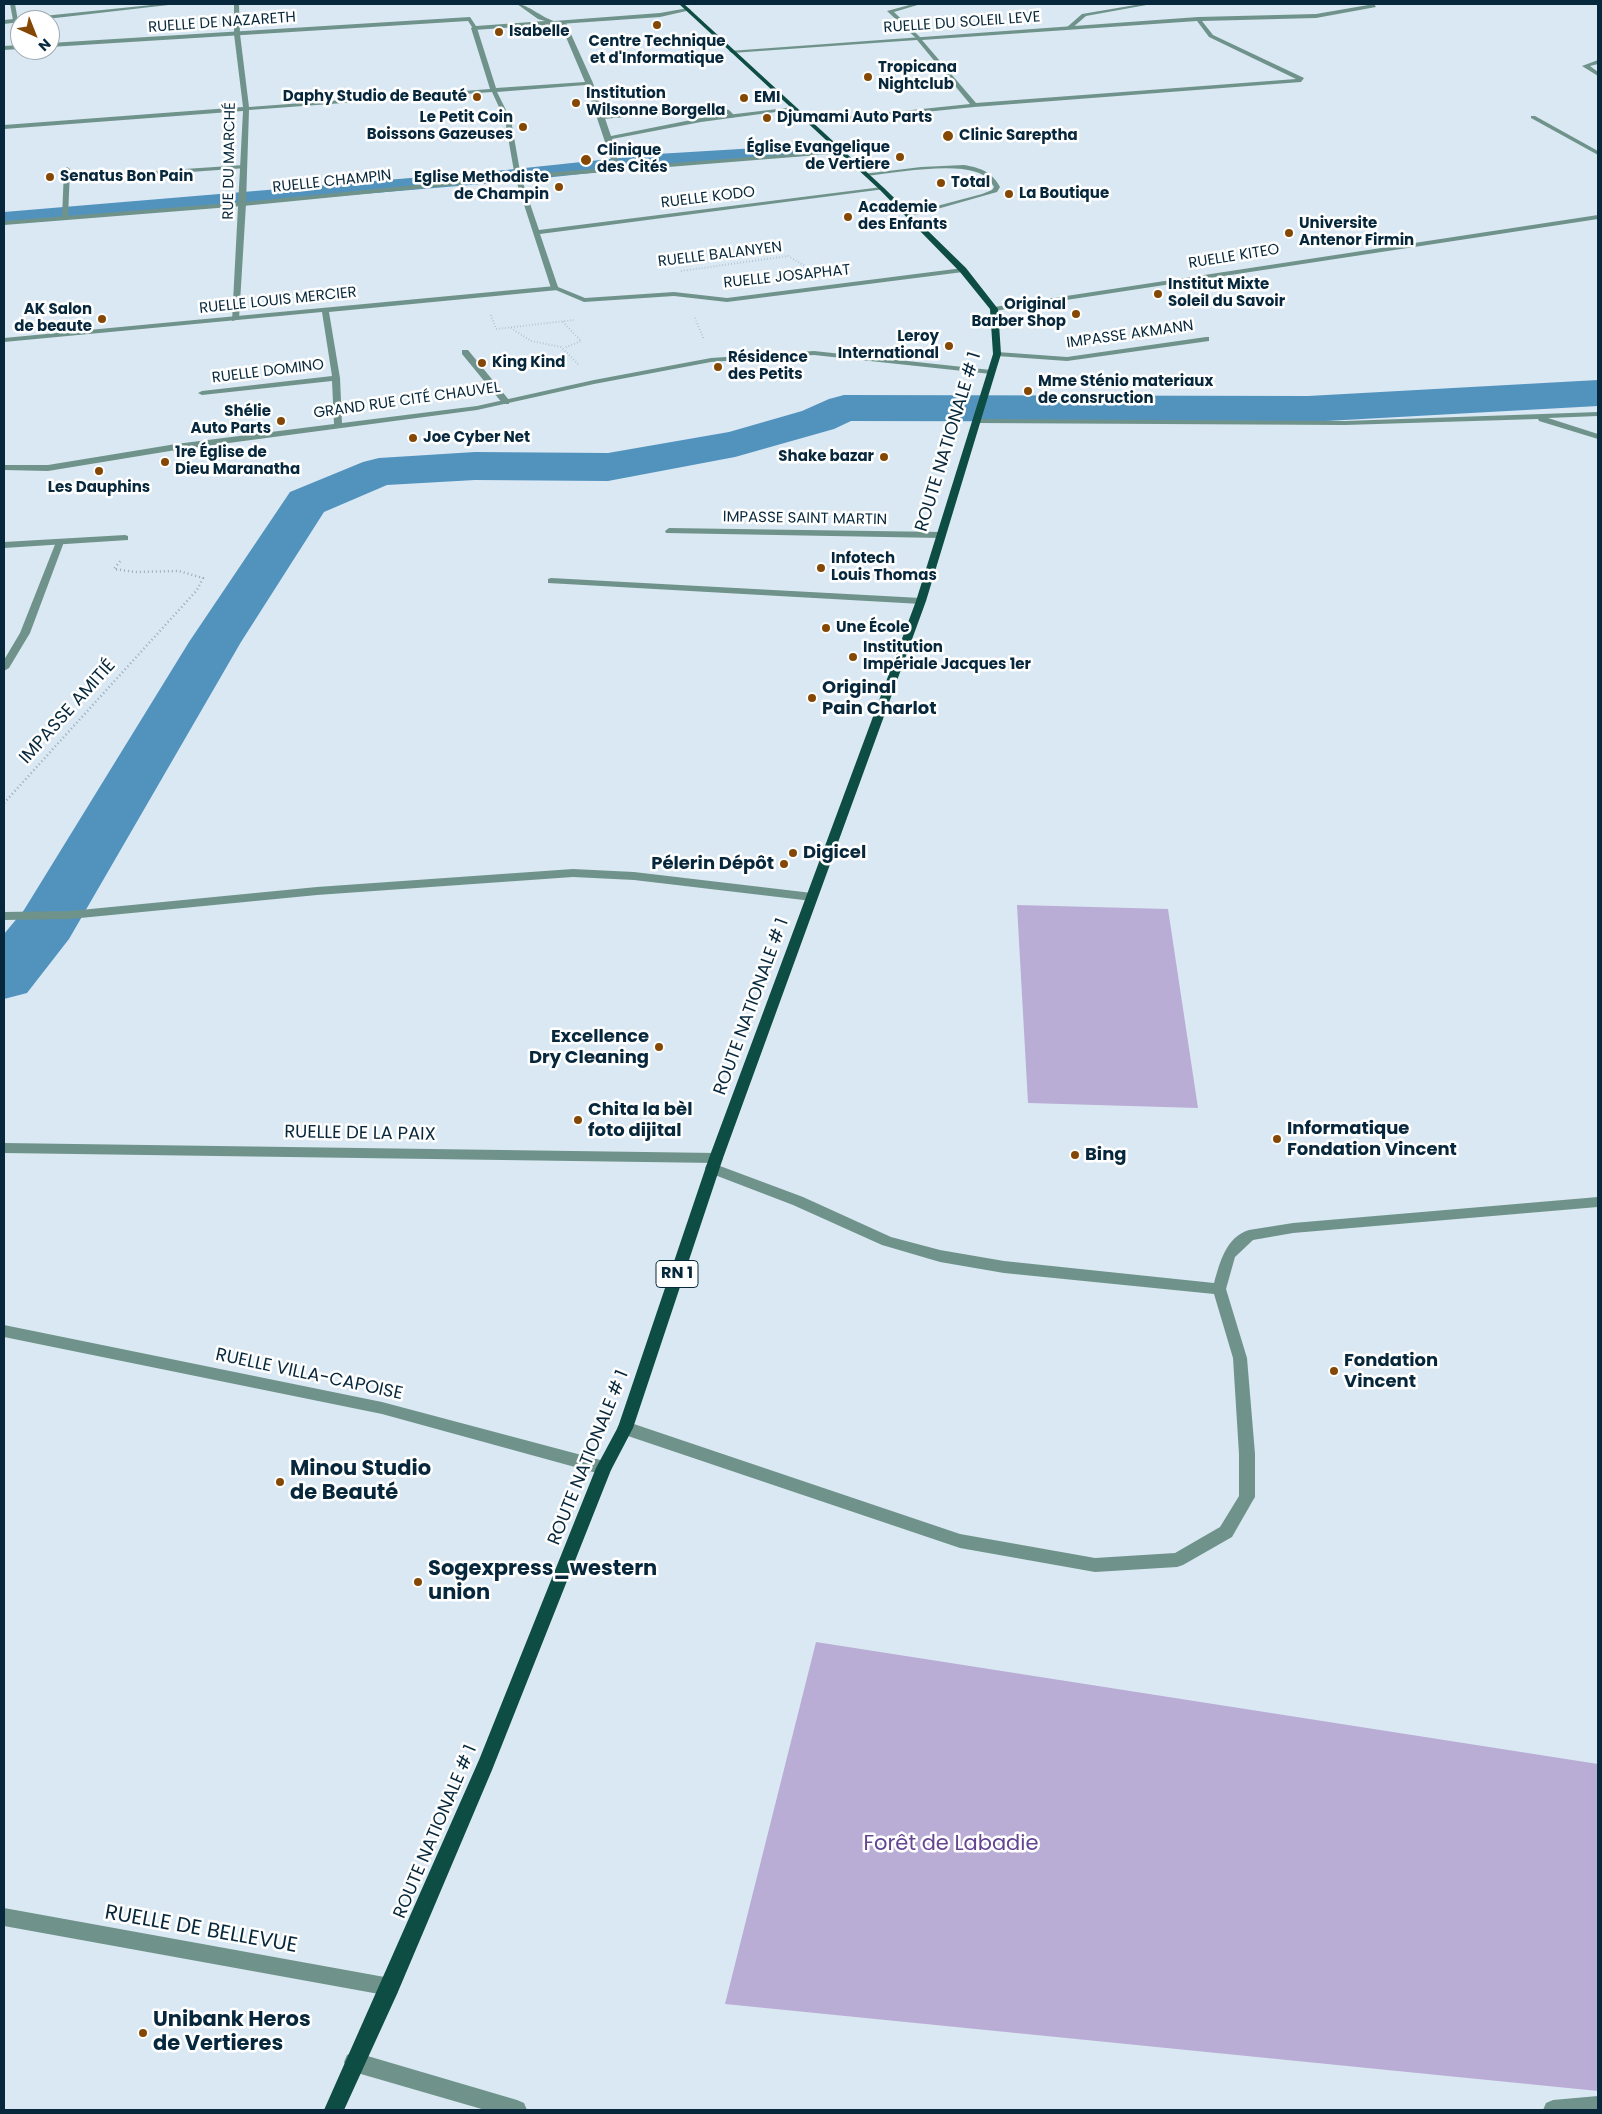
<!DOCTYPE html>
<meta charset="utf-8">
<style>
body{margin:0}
#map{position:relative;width:1602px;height:2114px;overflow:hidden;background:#dae8f3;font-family:Poppins,sans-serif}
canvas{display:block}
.frame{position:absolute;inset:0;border:5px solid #07283c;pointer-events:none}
.north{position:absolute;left:10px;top:10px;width:50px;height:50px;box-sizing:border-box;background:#fff;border:1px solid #9ca9b1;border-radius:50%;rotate:136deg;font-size:14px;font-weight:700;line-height:20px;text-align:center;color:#07283c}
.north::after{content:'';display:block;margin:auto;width:18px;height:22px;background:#844804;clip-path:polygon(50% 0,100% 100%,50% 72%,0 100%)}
</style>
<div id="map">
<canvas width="1602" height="2114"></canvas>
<div class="frame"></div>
<div class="north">N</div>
</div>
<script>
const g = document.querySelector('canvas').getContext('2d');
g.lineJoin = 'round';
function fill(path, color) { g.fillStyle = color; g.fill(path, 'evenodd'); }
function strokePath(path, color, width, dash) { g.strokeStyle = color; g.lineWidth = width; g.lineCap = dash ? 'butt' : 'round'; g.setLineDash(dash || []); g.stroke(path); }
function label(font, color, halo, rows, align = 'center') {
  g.font = font + ' Poppins,sans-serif'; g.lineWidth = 5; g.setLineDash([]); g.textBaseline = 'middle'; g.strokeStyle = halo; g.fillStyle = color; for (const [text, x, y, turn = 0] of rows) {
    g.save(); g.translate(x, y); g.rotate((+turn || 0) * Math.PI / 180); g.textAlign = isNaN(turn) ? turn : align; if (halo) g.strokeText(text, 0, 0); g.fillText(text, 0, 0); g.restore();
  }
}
fill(new Path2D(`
 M1017,905l151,4 30,199 -170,-5z
 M816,1642l782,122v327l-873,-87z`), '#baadd5');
fill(new Path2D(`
 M823,144l7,2 3,4 -3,4 -173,12 -151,16 -502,42v-12l502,-42 151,-16z`), '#5293be');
fill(new Path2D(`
 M1598,380v26l-290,16 -457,-1 -17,8 -99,28 -127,24 -133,-1 -88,5 -63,27 -83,130 -172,297 -42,54 -23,6v-65l20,-24 165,-268 101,-150 73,-30 16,-4 96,-6 133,1 121,-21 73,-21 27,-12 15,-4 464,1z`), '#5293be');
strokePath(new Path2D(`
 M681,271l107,-15 17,10
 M491,315l5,14 78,-9
 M695,318l9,22
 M563,322l18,19 -17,7
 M511,328l20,13 30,6 17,17`), '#97abb9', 2, [0.5, 2.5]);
strokePath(new Path2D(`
 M4,803l193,-213 6,-12 -24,-7 -44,1 -21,-3 7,-9`), '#97abb9', 2.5, [1, 3]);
fill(new Path2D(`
 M161,4h16l-139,16h-18v2l-16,2v-4z
 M234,4h5l1,30 9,73 241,-18 -19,-61 3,-2 3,2 19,60 89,-6 -25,-59 3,-2 3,2 27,60 18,53 90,-18 94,-11 3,2 -97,13 -89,17 8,30 -3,2 -3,-2 -28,-84 -89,7 14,28 10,57 18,53 343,-43 3,2 -345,45 18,53 27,11 89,-6 53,6 236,-30 4,2 -4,2 -236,30 -53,-6 -90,6 -33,-14 -36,-111 -10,-57 -13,-28 -243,18 -3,94 -7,115 -7,2 11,-210 -239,18v-4l239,-18 -9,-73z
 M913,4h8l-27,8 26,25 -2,3 -31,-29z
 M1141,4h11l-66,12 -15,13 -5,-1 16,-14z
 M1598,60v4l-8,2 8,6v4l-16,-10z
 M964,165c17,3 28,7 36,22l-3,5 -88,25 -3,-2 1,-1 75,-20 10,-4 2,-3c-4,-7 -10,-13 -18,-15 -28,-9 -80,1 -110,4l-3,-2 58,-7z
 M67,167l3,2 -2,49 -3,2 -3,-2 2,-49z
 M1206,337h3v4l-142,20 -70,-5 -4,-2 4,-2 70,5z
 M462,350h6l41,50v4h-6l-41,-50z
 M60,539l4,3 -34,91 -21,35 -5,3v-11l16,-27 36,-91z
 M551,578l370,20 5,3 -5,3 -373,-21v-4z
 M712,1163l91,34 88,40 49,13 64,11 210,22c6,-21 12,-46 35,-53l44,-7 305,-26v10l-305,26 -40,7 -18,17 -9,32 21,69 8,96v43l-3,5 -20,35 -49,28 -6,2 -82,5 -135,-24 -335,-113 -5,-2 -3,-5 3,-5 5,-2 335,113 135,24 80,-5 45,-26 19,-31v-42l-6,-96 -19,-64 -210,-21 -64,-11 -58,-17 -89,-40 -86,-33 -2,-4 2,-4z`), '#6f938b');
fill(new Path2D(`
 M10,4h5l3,17 -5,-1z
 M517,4c10,0 24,13 37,17l106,-8 28,-5 3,2 -31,7 -186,13 -6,-9 -418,26v-4l420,-26 6,9 69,-5 -7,-2z
 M1374,4l2,3 -60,11 -114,3 11,14 91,43 -3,4 -327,25 -166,17 -2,-3 164,-17 -53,-64 -185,13 -3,-2 469,-34 118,-3zM1197,21l12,16 87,42 -320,24 -54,-63z
 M20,45v4l-16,1v-4z
 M710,106l19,4 6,6 -3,2 -7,-6 -15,-2 -108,9 -3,-2z
 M1531,116h4l63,35v4l-67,-37z
 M842,150l2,3 -326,26 -275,27 -239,19v-4l239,-19 275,-27z
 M244,165l2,3 -180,13 -3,-2 3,-2z
 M1598,215v4l-604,92 -4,-2 4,-2z
 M555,286h3v4l-229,22 11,66 2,45 135,-17 117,-26 117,-22 103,-7 177,19 4,2 -4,2 -177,-19 -103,7 -117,22 -117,26 -301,40 -128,21 -44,-1v-5h44l128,-21 158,-20 -2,-43 -130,14 -4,-2 4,-2 130,-15 -10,-64 -318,30v-4z
 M1598,412v4l-50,2 50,16v5l-59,-18 -1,-2 -193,6 -368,-2 -4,-2 4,-2 368,2z
 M669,528l272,4 4,3 -4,3 -275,-5 -1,-2z
 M125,535l3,1v4l-124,8v-6z
 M573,869l61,3 178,21 6,4 -6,4 -178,-21 -61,-3 -256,18 -247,24 -66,1v-8l66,-1 247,-24z
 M4,1143l712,10 5,1 2,4 -2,4 -5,1 -712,-10z
 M4,1325l378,77 222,59 5,2 3,5 -3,5 -5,2 -222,-61 -378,-77z
 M4,1908l386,70 7,2 2,7 -2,7 -7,2 -386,-70z`), '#6f938b');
fill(new Path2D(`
 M354,2052l163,48 7,3 3,7h-42l-131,-38 -7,-3 -3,-7 3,-7z
 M1598,2096v14h-55l3,-7 7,-3z`), '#6f938b');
fill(new Path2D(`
 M679,4h5l200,184 82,80 32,41 3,45 -75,247 -203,557 -90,270 -22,42 -119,300 -95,224 -53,116h-20l155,-350 117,-292 22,-41 91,-269 207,-557 77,-247 -3,-45 -30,-37 -80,-82z`), '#0e4d43');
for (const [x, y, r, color] of [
 [657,25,5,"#844804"],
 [499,32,5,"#844804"],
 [868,77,5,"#844804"],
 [477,97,5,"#844804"],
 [744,98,5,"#844804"],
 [576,103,5,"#844804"],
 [767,118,5,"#844804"],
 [523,127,5,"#844804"],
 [948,136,6,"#844804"],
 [900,157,5,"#844804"],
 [586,160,6,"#844804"],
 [50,177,5,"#844804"],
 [941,183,5,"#844804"],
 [559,187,5,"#844804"],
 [1009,194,5,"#844804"],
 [848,217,5,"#844804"],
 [1289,233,5,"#844804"],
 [1158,294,5,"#844804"],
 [1076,314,5,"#844804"],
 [102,319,5,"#844804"],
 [949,346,5,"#844804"],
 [482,363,5,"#844804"],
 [718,367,5,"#844804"],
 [1028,391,5,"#844804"],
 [281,421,5,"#844804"],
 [413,438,5,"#844804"],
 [884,457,5,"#844804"],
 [165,462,5,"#844804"],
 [99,471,5,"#844804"],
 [821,568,5,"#844804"],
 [826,628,5,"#844804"],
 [853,657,5,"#844804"],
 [812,698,5,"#844804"],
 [793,853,5,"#844804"],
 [784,864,5,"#844804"],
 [659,1047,5,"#844804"],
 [578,1120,5,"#844804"],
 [1277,1139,5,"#844804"],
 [1075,1155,5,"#844804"],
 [1334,1371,5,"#844804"],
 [280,1482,5,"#844804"],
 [418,1582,5,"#844804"],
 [143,2033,5,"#844804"]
]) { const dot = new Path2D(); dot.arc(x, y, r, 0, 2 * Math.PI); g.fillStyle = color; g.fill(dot); strokePath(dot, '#fff', 2); }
label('15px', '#07283c', '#fff', [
 ["RUELLE DE NAZARETH",222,23,-4],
 ["RUELLE DU SOLEIL LEVE",962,23,-4],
 ["RUE DU MARCHÉ",230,161,-89],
 ["RUELLE CHAMPIN",332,182,-6],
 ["RUELLE KODO",708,198,-7],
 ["RUELLE BALANYEN",720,255,-7],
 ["RUELLE KITEO",1234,257,-9],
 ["RUELLE JOSAPHAT",787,277,-6],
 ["RUELLE LOUIS MERCIER",278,301,-6],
 ["IMPASSE AKMANN",1130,335,-8],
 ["RUELLE DOMINO",268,372,-7],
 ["GRAND RUE CITÉ CHAUVEL",407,401,-8],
 ["IMPASSE SAINT MARTIN",805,519,1]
]);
label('bold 15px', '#07283c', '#fff', [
 ["Isabelle",509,32],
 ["Centre Technique",657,42,"center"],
 ["et d'Informatique",657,59,"center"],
 ["Tropicana",878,68],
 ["Nightclub",878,85],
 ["Institution",586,94],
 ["Wilsonne Borgella",586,111],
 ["Daphy Studio de Beauté",467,97,"right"],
 ["EMI",754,98],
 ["Le Petit Coin",513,118,"right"],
 ["Boissons Gazeuses",513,135,"right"],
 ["Djumami Auto Parts",777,118],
 ["Clinic Sareptha",959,136],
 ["Église Evangelique",890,148,"right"],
 ["de Vertiere",890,165,"right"],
 ["Clinique",597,151],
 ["des Cités",597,168],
 ["Senatus Bon Pain",60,177],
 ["Eglise Methodiste",549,178,"right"],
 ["de Champin",549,195,"right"],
 ["Total",951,183],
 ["La Boutique",1019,194],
 ["Academie",858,208],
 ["des Enfants",858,225],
 ["Universite",1299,224],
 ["Antenor Firmin",1299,241],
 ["Institut Mixte",1168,285],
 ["Soleil du Savoir",1168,302],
 ["Original",1066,305,"right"],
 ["Barber Shop",1066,322,"right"],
 ["AK Salon",92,310,"right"],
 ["de beaute",92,327,"right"],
 ["Leroy",939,337,"right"],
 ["International",939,354,"right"],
 ["Résidence",728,358],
 ["des Petits",728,375],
 ["King Kind",492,363],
 ["Mme Sténio materiaux",1038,382],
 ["de consruction",1038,399],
 ["Shélie",271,412,"right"],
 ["Auto Parts",271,429,"right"],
 ["Joe Cyber Net",423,438],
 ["1re Église de",175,453],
 ["Dieu Maranatha",175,470],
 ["Shake bazar",874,457,"right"],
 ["Les Dauphins",99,488,"center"],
 ["Infotech",831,559],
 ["Louis Thomas",831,576],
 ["Une École",836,628],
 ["Institution",863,648],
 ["Impériale Jacques 1er",863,665]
], 'left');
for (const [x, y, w] of [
 [677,1274,42]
]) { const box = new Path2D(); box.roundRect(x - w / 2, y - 13.5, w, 27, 4); g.fillStyle = '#fff'; g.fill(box); strokePath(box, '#07283c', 1); }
label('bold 16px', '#07283c', null, [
 ["RN 1",677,1274]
]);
label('18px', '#07283c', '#fff', [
 ["ROUTE NATIONALE # 1",949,442,-73],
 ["IMPASSE AMITIÉ",68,712,-48],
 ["ROUTE NATIONALE # 1",752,1007,-70],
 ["RUELLE DE LA PAIX",360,1134,1],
 ["RUELLE VILLA-CAPOISE",309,1375,12],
 ["ROUTE NATIONALE # 1",589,1458,-68],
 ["ROUTE NATIONALE # 1",436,1832,-67]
]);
label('bold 18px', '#07283c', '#fff', [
 ["Original",822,688],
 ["Pain Charlot",822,709],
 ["Digicel",803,853],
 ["Pélerin Dépôt",774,864,"right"],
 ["Excellence",649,1037,"right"],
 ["Dry Cleaning",649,1058,"right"],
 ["Chita la bèl",588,1110],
 ["foto dijital",588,1131],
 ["Informatique",1287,1129],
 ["Fondation Vincent",1287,1150],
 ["Bing",1085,1155],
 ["Fondation",1344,1361],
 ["Vincent",1344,1382]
], 'left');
label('bold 21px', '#07283c', '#fff', [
 ["Minou Studio",290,1470],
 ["de Beauté",290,1494],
 ["Sogexpress_western",428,1570],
 ["union",428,1594],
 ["Unibank Heros",153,2021],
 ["de Vertieres",153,2045]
], 'left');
label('21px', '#634592', '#fff', [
 ["Forêt de Labadie",951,1845]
]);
label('21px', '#07283c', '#fff', [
 ["RUELLE DE BELLEVUE",201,1930,10]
]);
</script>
